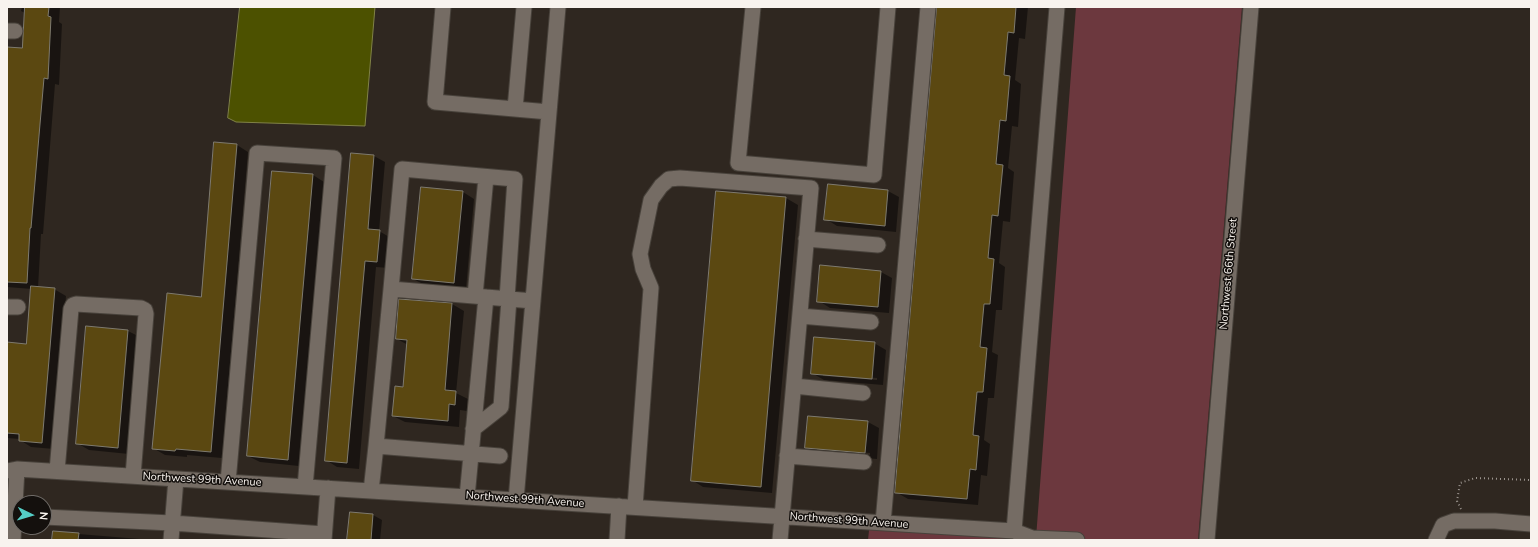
<!DOCTYPE html>
<style>
body{margin:0}
#map{position:relative;width:1538px;height:547px;overflow:hidden;background:#2f2720;font-family:"Nunito Sans",sans-serif}
canvas{display:block}
.frame{position:absolute;inset:0;border:8px solid #f8f3ee;pointer-events:none}
.north{position:absolute;left:12px;top:495px;width:40px;height:40px;box-sizing:border-box;background:#14100d;border:1px solid #6f6b67;border-radius:50%;rotate:95deg;font-size:11px;font-weight:700;line-height:16px;text-align:center;color:#f8f3ee}
.north::after{content:'';display:block;margin:auto;width:14px;height:18px;background:#55cec6;clip-path:polygon(50% 0,100% 100%,50% 72%,0 100%)}
</style>
<div id="map">
<canvas width="1538" height="547"></canvas>
<div class="frame"></div>
<div class="north">N</div>
</div>
<script>
const g = document.querySelector('canvas').getContext('2d');
g.lineJoin = 'round';
function fill(path, color) { g.fillStyle = color; g.fill(path, 'evenodd'); }
function strokePath(path, color, width, dash) { g.strokeStyle = color; g.lineWidth = width; g.lineCap = dash ? 'butt' : 'round'; g.setLineDash(dash || []); g.stroke(path); }
function label(font, color, halo, rows, align = 'center') {
  g.font = font + ' "Nunito Sans",sans-serif'; g.lineWidth = 3; g.setLineDash([]); g.textBaseline = 'middle'; g.strokeStyle = halo; g.fillStyle = color; for (const [text, x, y, turn = 0] of rows) {
    g.save(); g.translate(x, y); g.rotate((+turn || 0) * Math.PI / 180); g.textAlign = isNaN(turn) ? turn : align; if (halo) g.strokeText(text, 0, 0); g.fillText(text, 0, 0); g.restore();
  }
}
fill(new Path2D(`
 M1076,7h166l-44,533h-330l2,-19 166,17z`), '#6c383e');
const water = new Path2D(`
 M240,7h135l-10,119 -129,-4 -8,-4z`);
fill(water, '#4c5100');
strokePath(water, '#808247', 1);
fill(new Path2D(`
 M22,7h38l-1,15 3,2 -3,61 -4,-1 -12,150h-2l-3,54 16,1 12,7 -12,153 -23,-2 -11,-7v-1l-13,-1v-95l20,2 5,-56 -25,-2v-239l16,1 2,-36 -4,-2z
 M938,7h90l-3,32 -6,-1 -4,42 6,4 -3,43 -6,-1 -4,42 6,4 -4,50 -7,-1 -4,42 6,4 -3,43h-6l-4,42 6,3 -4,43h-6l-4,42 6,4 -3,32 -6,-1 -3,30 -70,-6 -12,-7z
 M237,145l11,7 -26,306 -35,-3v2l-22,-2 -12,-7 49,-150z
 M352,154l22,2 11,6 -6,69 12,7 -2,30 -13,-1 -17,202 -22,-2 -11,-7z
 M313,175l11,7 -25,284 -39,-4 -12,-6z
 M888,191l11,6 -3,35 -59,-6 -11,-7z
 M463,192l11,7 -8,90 -41,-4 -12,-6z
 M717,192l69,6 12,7 -26,288 -69,-6 -11,-7z
 M881,272l11,6 -3,35 -59,-5 -11,-7z
 M400,300l52,4 12,7 -8,82 12,6 -1,12 -7,-1 -1,17 -54,-5 -12,-6 11,-28 4,-43 -11,-6z
 M87,327l41,4 12,6 -11,117 -40,-4 -12,-7z
 M874,343l12,7 -3,35 -59,-5 -12,-7zM823,374l54,4v2l-54,-4z
 M868,422l11,6 -2,31 -59,-5 -12,-6zM817,448l53,5v2l-53,-5z
 M373,515l9,5 -2,20h-32z
 M54,532l98,8h-99z`), '#0007');
const building = new Path2D(`
 M25,7h24l-1,9 3,1 -3,62 -4,-1 -13,150h-1l-3,55 -20,-1v-235l15,1z
 M937,7h79l-2,26 -6,-1 -4,43 6,1 -4,45 -6,-1 -4,44 7,1 -5,51 -6,-1 -4,43 6,1 -4,45h-6l-4,43 7,1 -4,44h-6l-4,43 6,1 -3,34 -6,-1 -3,30 -72,-6z
 M214,142l23,2 -26,308 -35,-3 -1,2 -23,-2 15,-156 34,4z
 M351,153l23,2 -6,74 12,1 -3,32 -12,-1 -18,202 -22,-2z
 M272,171l41,3 -25,286 -41,-4z
 M828,184l60,6 -3,36 -61,-6z
 M421,187l42,4 -9,92 -42,-4z
 M716,191l70,6 -25,290 -70,-6z
 M820,265l61,6 -3,36 -61,-5z
 M31,286l24,2 -13,155 -23,-2v-7l-12,-1v-91l19,2z
 M399,299l53,4 -7,87 11,1 -1,14 -6,-1 -1,17 -56,-5 3,-30 8,1 4,-47 -11,-1z
 M86,326l42,4 -10,118 -42,-4z
 M814,337l61,5 -3,37 -61,-5z
 M808,416l60,5 -3,32 -60,-5z
 M350,512l23,2 -2,26h-24z
 M53,531l26,2 -1,7h-26z`);
fill(building, '#5b4811');
strokePath(building, '#7e7a6f', 1);
const minor = new Path2D(`
 M443,7l-8,95 114,10
 M753,7l-15,156 136,12 14,-168
 M7,31h8
 M515,109l9,-102
 M806,239l72,6
 M391,289l11,-120 113,10 -8,120
 M475,296l11,-119
 M7,307h11
 M800,316l71,6
 M794,386l69,7
 M473,429l28,-22 8,-108
 M376,446l124,10
 M787,456l77,6
 M7,471l10,-2 997,62 18,7 45,2
 M57,471l14,-162 2,-4 3,-1 65,4 4,2 1,4 -13,162
 M228,482l29,-329 77,5 -29,329
 M371,491l5,-45 15,-157 142,12
 M467,497l19,-200
 M516,500l42,-493
 M635,507l16,-219 -8,-19 -3,-15 11,-54 10,-14 8,-7 11,-1 131,10 -31,352
 M44,517l128,6 152,11
 M883,523l45,-516
 M1014,531l43,-524
 M13,540l4,-71
 M171,540l5,-61
 M324,540l4,-52
 M617,540l2,-34
 M1207,540l44,-533
 M1436,540l7,-15 11,-4h41l36,3`);
strokePath(minor, '#48423b', 17);
strokePath(new Path2D(`
 M1461,509l-4,-8 3,-18 15,-5 56,2`), '#9c958f', 2, [1, 3]);
strokePath(minor, '#756c64', 15);
label('11px', '#f8f3ee', '#14100d', [
 ["Northwest 66th Street",1229,274,-85],
 ["Northwest 99th Avenue",202,480,3],
 ["Northwest 99th Avenue",525,500,4],
 ["Northwest 99th Avenue",849,521,4]
]);
</script>
